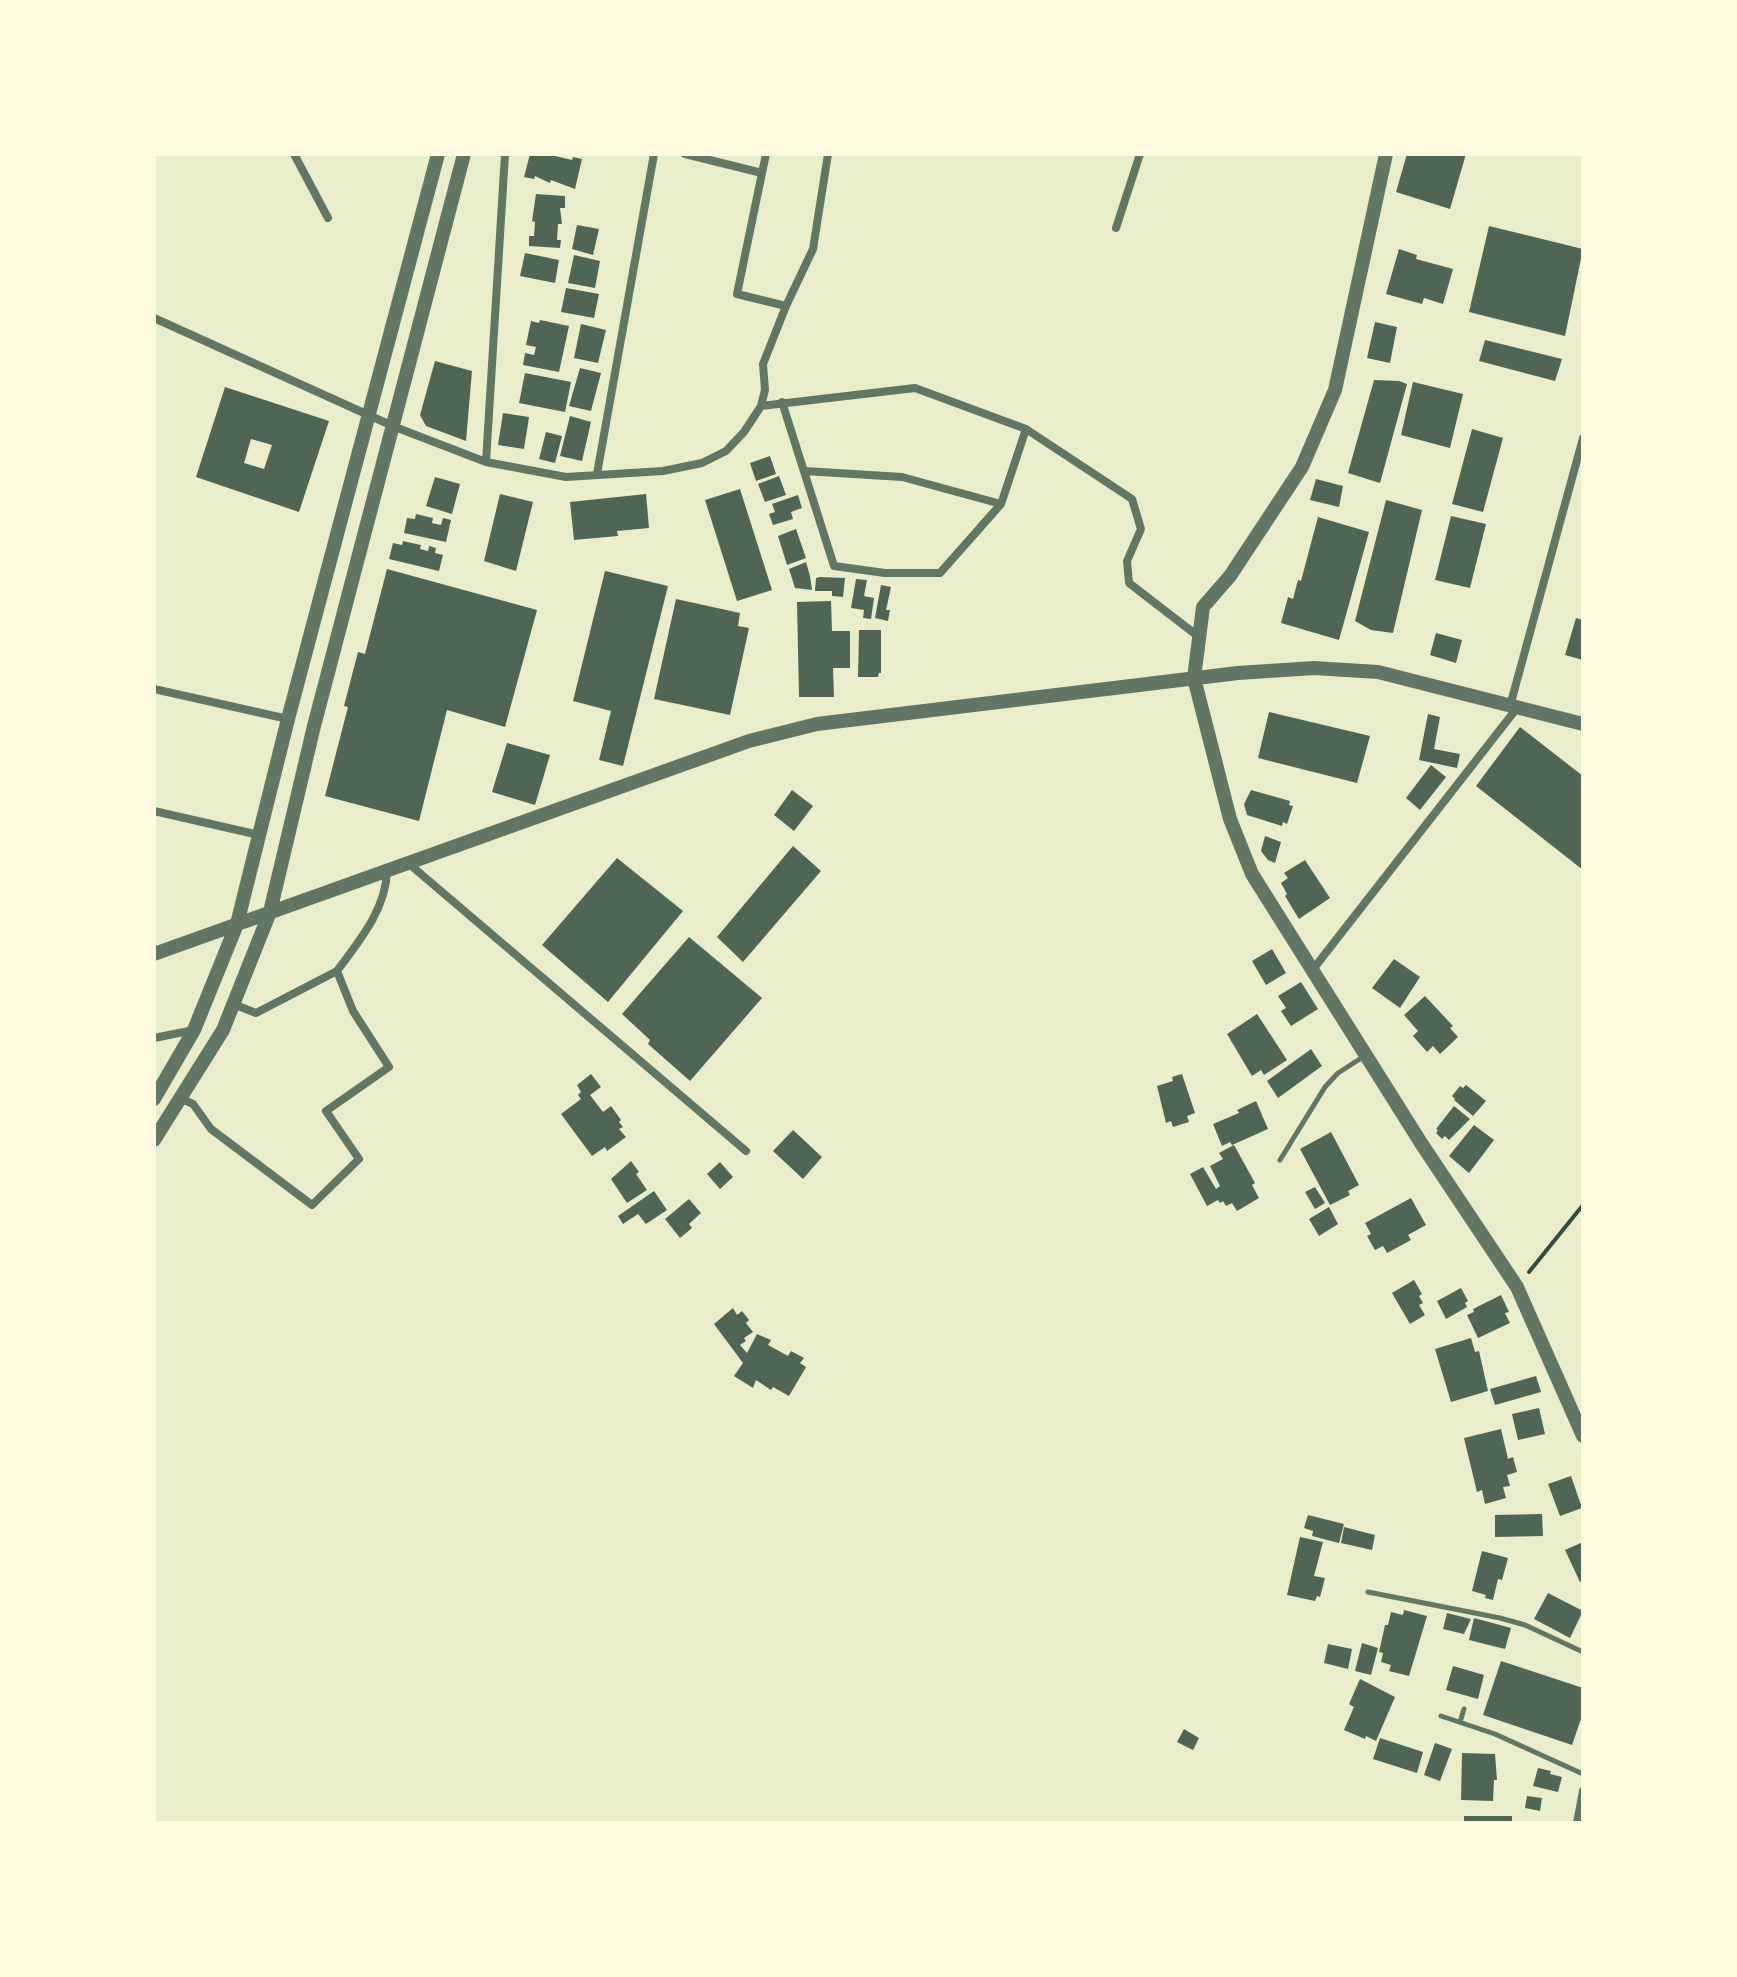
<!DOCTYPE html>
<style>
body{margin:0}
#map{position:relative;width:1737px;height:1977px;overflow:hidden;background:#e9edc9;font-family:Georgia,serif}
canvas{display:block}
.frame{position:absolute;inset:0;border:156px solid #fefae0;pointer-events:none}
</style>
<div id="map">
<canvas width="1737" height="1977"></canvas>
<div class="frame"></div>
</div>
<script>
const g = document.querySelector('canvas').getContext('2d');
g.lineJoin = 'round';
function fill(path, color) { g.fillStyle = color; g.fill(path, 'evenodd'); }
function strokePath(path, color, width, dash) { g.strokeStyle = color; g.lineWidth = width; g.lineCap = dash ? 'butt' : 'round'; g.setLineDash(dash || []); g.stroke(path); }
fill(new Path2D(`
 M530,154h26l-1,2 17,4 1,-3 9,2 -7,30 -24,-9 -1,3 -15,-7 -1,3 -10,-2z
 M1407,154h59l-16,55 -54,-17z
 M536,194l29,2v12h-5l2,16h-4l-1,16h4l-1,8 -31,-2v-10h5l1,-14 -3,-1z
 M577,225l22,4 -6,26 -21,-6z
 M1489,226l94,23 -18,87 -96,-24z
 M1399,249l18,6 -1,4 37,10 -10,35 -19,-6 -2,6 -36,-10z
 M525,253l34,7 -4,23 -35,-7z
 M574,255l26,6 -5,27 -27,-5z
 M566,288l33,6 -5,24 -33,-6z
 M540,320l29,6 -10,46 -36,-7 2,-12 9,2 2,-8 -10,-2 5,-24 8,2z
 M1375,322l22,5 -7,36 -23,-5z
 M581,324l25,6 -8,33 -24,-5z
 M1485,340l77,19 -7,22 -76,-20z
 M435,361l37,10 -6,70 -40,-15 -6,-11z
 M580,368l21,5 -10,38 -22,-5z
 M525,373l46,9 -6,30 -46,-9z
 M1374,380l25,1 8,3 -27,99 -32,-10z
 M1413,382l50,12 -13,54 -49,-13z
 M225,387l104,34 -30,91 -103,-35zM251,439l21,6 -8,24 -20,-6z
 M503,413l26,4 -5,32 -26,-4z
 M570,416l21,6 -9,39 -22,-5z
 M1472,429l31,9 -20,74 -31,-8z
 M546,432l16,4 -7,27 -16,-4z
 M770,456l6,18 -20,7 -6,-18z
 M779,476l7,19 -21,7 -7,-18z
 M435,477l25,7 -8,30 -26,-8z
 M1316,479l27,7 -4,21 -29,-7z
 M740,489l32,101 -35,11 -32,-101z
 M500,494l33,8 -17,69 -32,-10z
 M646,494l3,34 -32,3 1,5 -44,4 -4,-38z
 M798,495l4,13 -11,4 2,7 -20,6 -4,-11 6,-2 -3,-8z
 M1386,500l36,10 -29,123 -22,-3 -16,-9z
 M416,514l17,4 -1,5 9,2 2,-7 8,2 -5,22 -42,-9 3,-15 8,1z
 M1451,516l35,8 -16,64 -35,-8z
 M1318,517l51,15 -30,108 -58,-17 7,-26 5,2 5,-19 3,1z
 M796,529l10,29 -19,7 -9,-29z
 M403,541l18,4 -1,4 8,2 1,-5 7,2 -1,5 8,2 -4,16 -50,-12 4,-16 9,2z
 M806,562l4,14 2,14 -17,-2 -6,-19z
 M387,569l150,41 -32,117 -58,-17 -28,111 -94,-25 23,-89 -4,-1 14,-54 7,2z
 M605,571l63,15 -45,180 -24,-6 12,-49 -38,-10z
 M820,577l25,1 -2,19 -11,-1v-5h-17l1,-13z
 M856,579l11,1 -3,16 10,2 -3,21 -8,-1 1,-8 -13,-2z
 M881,585l10,2 -5,23h4l-2,11 -13,-3z
 M676,599l64,14 -2,13 11,2 -19,87 -76,-16z
 M831,601l1,30h18v37h-17l1,29h-35l-2,-95z
 M1576,618l7,2v40l-18,-5z
 M859,630h22v43h-2l-1,4h-20z
 M1436,633l26,7 -6,23 -26,-8z
 M1269,712l101,24 -13,47 -99,-25z
 M1428,714l12,3 -6,32 26,5 -3,14 -38,-8z
 M1520,727l63,49v94l-107,-84z
 M507,743l43,12 -15,50 -43,-13z
 M1431,765l15,12 -26,33 -14,-12z
 M792,790l21,16 -19,25 -20,-16z
 M1251,790l39,11 -1,4 4,1 -6,18 -4,-2 -1,4 -35,-11 -3,-11z
 M1265,836l16,6 -6,21 -7,-3 -7,-9z
 M793,846l28,25 -78,91 -26,-25z
 M617,858l66,53 -75,91 -66,-57z
 M1305,860l25,38 -31,21 -14,-23 2,-2 -6,-11 7,-5 -4,-5z
 M689,937l73,61 -72,83 -42,-37 2,-4 -28,-26z
 M1272,949l14,24 -20,12 -14,-24z
 M1394,959l26,18 -20,31 -28,-20z
 M1301,982l17,27 -27,17 -10,-15 5,-3 -8,-12z
 M1425,996l28,30 -3,2 8,9 -18,17 -7,-8 -6,6 -14,-16 5,-5 -14,-16z
 M1257,1014l30,46 -23,15 -3,-5 -9,6 -25,-42z
 M1311,1049l11,17 -44,32 -11,-17z
 M591,1074l10,13 -11,8 13,17 8,-6 10,14 -2,2 4,5 -4,2 7,8 -19,14 -2,-4 -13,9 -31,-42 20,-15 -3,-4 3,-3 -4,-7z
 M1182,1074l13,39 -8,3 2,6 -16,5 -2,-6 -5,2 -9,-37 16,-5 -1,-4z
 M1466,1085l20,16 -13,15 -19,-16 1,-1 -3,-3 8,-10 3,2z
 M1256,1101l12,28 -36,16 -2,-3 -8,4 -9,-22 26,-11 -2,-3z
 M1454,1106l16,13 -21,21 -4,-4 -3,3 -6,-6 2,-3 -2,-1z
 M1474,1125l20,15 -25,33 -20,-17z
 M793,1130l29,27 -19,22 -30,-28z
 M1331,1132l28,53 -11,6 2,4 -20,10 -30,-56z
 M1234,1145l21,38 -3,2 7,13 -22,13 -5,-8 -6,3 -3,-5 -3,2 -2,-3 -11,6 -17,-32 13,-7 13,22 4,-3 -10,-20 13,-7 -4,-6z
 M631,1161l8,11 -3,2 11,16 -20,13 -16,-24z
 M720,1162l13,15 -13,12 -13,-15z
 M1315,1187l10,16 -10,6 -10,-17z
 M654,1191l13,19 -21,14 -8,-10 -15,10 -5,-8z
 M1411,1198l15,27 -18,10 3,5 -24,13 -4,-7 -8,4 -8,-14 4,-2 -6,-11z
 M689,1199l12,14 -12,11 3,4 -12,10 -15,-19z
 M1329,1207l9,17 -19,12 -10,-17z
 M1414,1280l8,14 -3,2 4,7 -4,2 6,10 -15,9 -18,-31z
 M1461,1288l7,13 -3,2 2,4 -21,12 -9,-18z
 M1501,1295l8,17 -4,1 5,10 -32,15 -11,-23 7,-3 -1,-3z
 M733,1308l4,7 5,-4 7,9 -3,3 7,9 -9,6 2,3 -6,4 7,8 10,-19 14,6 -3,5 20,11 3,-5 13,7 -4,5 6,4 -17,29 -16,-9 -2,3 -15,-10 -3,8 -19,-12 9,-13 -29,-39z
 M1471,1338l4,14 4,-1 9,40 -37,11 -16,-53z
 M1536,1376l5,16 -46,13 -5,-16z
 M1539,1408l6,26 -27,6 -6,-26z
 M1501,1429l7,30 5,-2 4,15 -10,3 3,11 -7,1 3,11 -21,6 -3,-14 -5,2 -13,-54z
 M1571,1476l11,32 -22,8 -12,-32z
 M1542,1514l1,22 -48,1v-22z
 M1308,1515l36,9 -5,19 -27,-7 1,-5 -9,-3z
 M1344,1527l31,8 -3,15 -31,-7z
 M1300,1537l23,5 -9,34 11,2 -5,19 -3,-1 -2,5 -28,-6z
 M1583,1542v38l-3,2 -15,-32z
 M1482,1551l26,7 -6,22 -4,-1 -5,21 -8,-2 1,-3 -14,-4z
 M1548,1593l35,18 -13,27 -36,-19z
 M1404,1610l23,6 -18,60 -20,-5 2,-6 -10,-3 2,-9 -4,-1 6,-27h3l3,-13 12,3z
 M1447,1613l24,6 -7,15 -21,-5z
 M1474,1618l37,10 -6,21 -36,-9z
 M1362,1643l16,5 -7,27 -16,-4z
 M1328,1644l24,5 -4,20 -24,-6z
 M1501,1661l82,27v25l-11,32 -89,-30z
 M1453,1666l31,9 -6,24 -32,-9z
 M1360,1679l35,18 -19,44 -10,-5 -1,3 -21,-9 10,-23 -5,-3z
 M1184,1729l15,9 -6,12 -16,-8z
 M1380,1738l43,14 -6,21 -44,-14z
 M1435,1743l17,6 -12,32 -16,-6z
 M1462,1753l33,1 2,26h-3l-1,21 -32,-1z
 M1538,1768l13,3 -1,3 12,3 -4,15 -25,-6z
 M1527,1796l15,2 -2,13 -15,-3z
 M1464,1816h48v7h-48z`), '#4f6655');
strokePath(new Path2D(`
 M1529,1272l54,-67`), '#344e41', 4);
strokePath(new Path2D(`
 M1280,1160l45,-73 13,-14 25,-16
 M1368,1592l132,26 25,7 58,27
 M1441,1716l54,18 88,40
 M1460,1722l4,-13`), '#617663', 5);
strokePath(new Path2D(`
 M294,154l34,64
 M685,154l77,19 4,-19
 M762,173l-25,121 49,12
 M1116,228l24,-74
 M154,318l241,109 91,35 80,15 97,-6 39,-8 24,-12 18,-19 17,-26 4,-16 -2,-26 23,-58 27,-57 15,-95
 M782,402l52,164 51,7h55l61,-69 25,-75
 M761,406l154,-18 111,41 106,70 9,30 -14,32 2,22 70,54
 M486,462l19,-308
 M805,471l97,6 99,27
 M597,474l57,-320
 M154,689l134,30
 M1510,706l73,-268
 M154,811l105,24
 M408,863l338,288
 M1314,968l203,-260
 M337,971c23,-31 49,-62 50,-100
 M154,1038l40,-8
 M182,1099l11,5 18,25 101,76 47,-46 -33,-48 63,-44 -36,-56 -16,-40 -81,42 -23,-9
 M1577,1823l6,-32`), '#617663', 8);
strokePath(new Path2D(`
 M1386,154l-51,236 -33,77 -72,109 -27,31 -9,71 36,141 22,55 169,269 96,144 66,149
 M154,954l595,-213 68,-17 421,-51 76,-5 64,4 205,52
 M154,1099l40,-69 43,-106 51,-205 150,-565
 M154,1140l69,-110 47,-118 44,-186 150,-572`), '#617663', 14);
</script>
